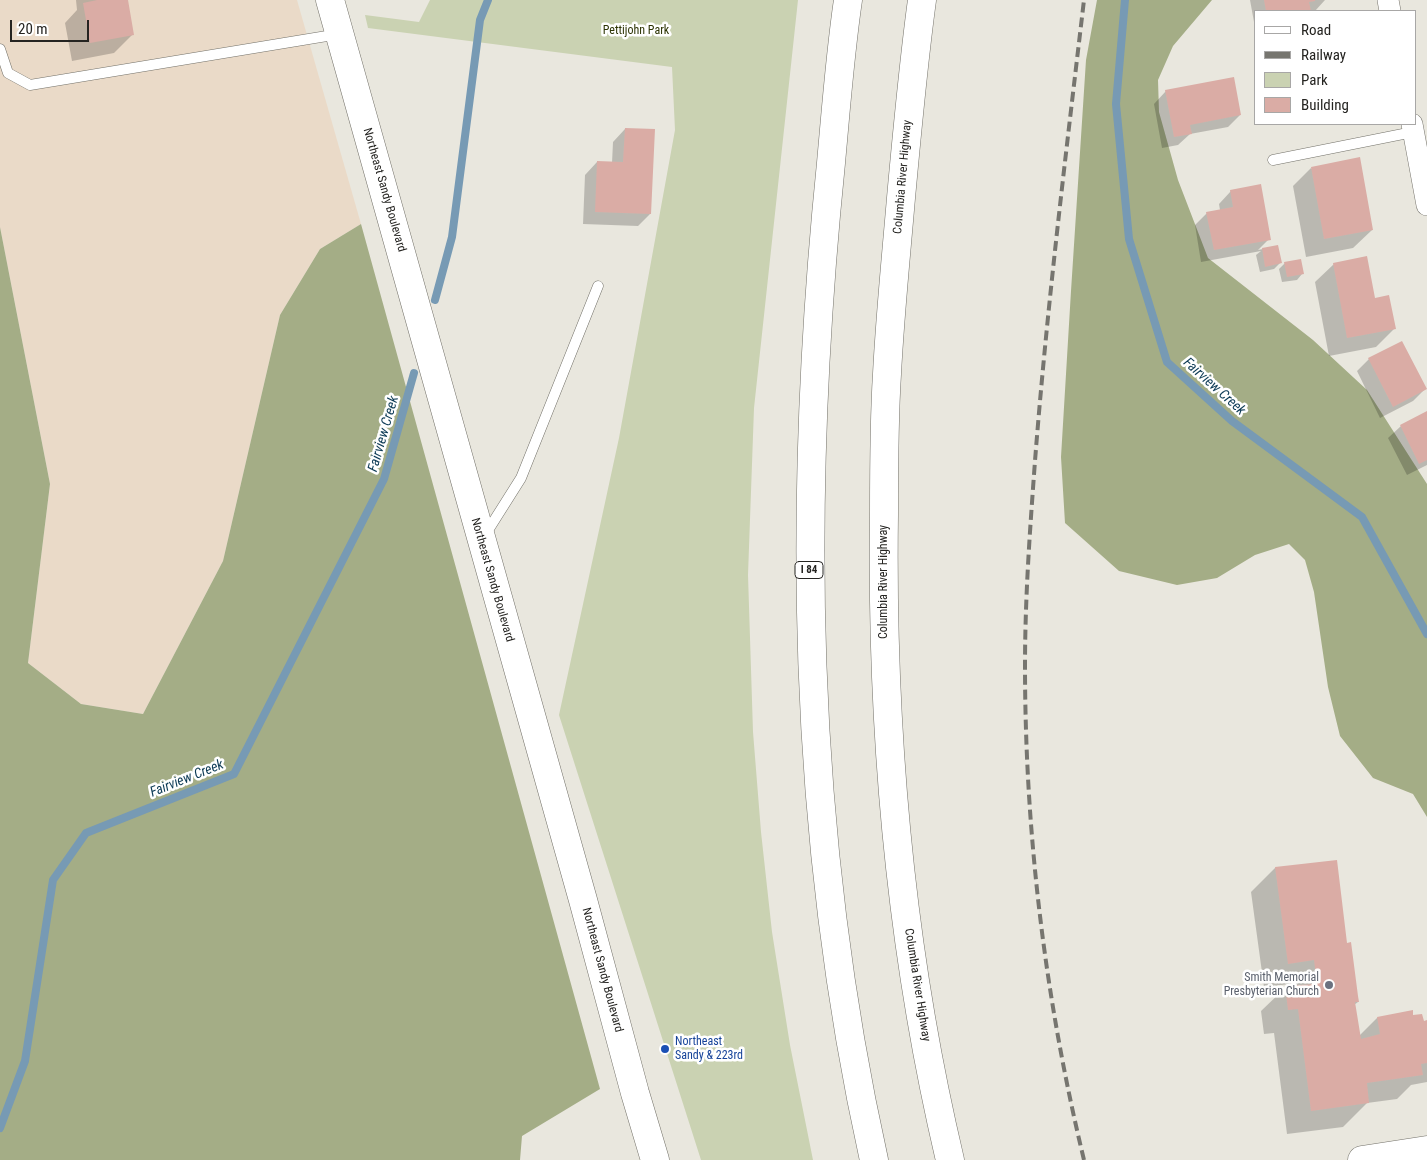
<!DOCTYPE html>
<style>
body{margin:0}
#map{position:relative;width:1427px;height:1160px;overflow:hidden;background:#e9e7de;font-family:"Roboto Condensed",sans-serif}
canvas{display:block}
.legend{position:absolute;left:1254px;top:10px;width:162px;height:115px;box-sizing:border-box;background:#fff;border:1px solid #a8a7a6;margin:0;padding:6px 9px;list-style:none;font-size:15px;color:#252421}
.legend li{display:flex;align-items:center;gap:10px;height:25px}
.legend b{width:25px;border:1px solid #a8a7a6}
.scale{position:absolute;left:10px;top:20px;width:79px;height:22px;box-sizing:border-box;border:2px solid #252421;border-top:0;padding-left:6px;font-size:15px;line-height:18px;white-space:nowrap;color:#252421;-webkit-text-stroke:4px #fff;paint-order:stroke}
</style>
<div id="map">
<canvas width="1427" height="1160"></canvas>
<ul class="legend">
<li><b style="height:6px;background:#fff"></b>Road</li>
<li><b style="height:6px;background:#76756f"></b>Railway</li>
<li><b style="height:14px;background:#cad2b2"></b>Park</li>
<li><b style="height:14px;background:#daaca5"></b>Building</li>
</ul>
<div class="scale">20 m</div>
</div>
<script>
const g = document.querySelector('canvas').getContext('2d');
g.lineJoin = 'round';
function fill(path, color) { g.fillStyle = color; g.fill(path, 'evenodd'); }
function strokePath(path, color, width, dash) { g.strokeStyle = color; g.lineWidth = width; g.lineCap = dash ? 'butt' : 'round'; g.setLineDash(dash || []); g.stroke(path); }
function label(font, color, halo, rows, align = 'center') {
  g.font = font + ' "Roboto Condensed",sans-serif'; g.lineWidth = 5; g.setLineDash([]); g.textBaseline = 'middle'; g.strokeStyle = halo; g.fillStyle = color; for (const [text, x, y, turn = 0] of rows) {
    g.save(); g.translate(x, y); g.rotate((+turn || 0) * Math.PI / 180); g.textAlign = isNaN(turn) ? turn : align; if (halo) g.strokeText(text, 0, 0); g.fillText(text, 0, 0); g.restore();
  }
}
fill(new Path2D(`
 M0,0h297l64,224 -41,25 -40,66 -57,246 -80,153 -62,-10 -53,-41 22,-179 -50,-257z`), '#eadac8');
fill(new Path2D(`
 M430,0h368l-44,408 -6,167 5,157 8,100 11,100 18,113 23,115h-112l-142,-445 60,-277 56,-308 -3,-63 -304,-39 -3,-13 54,7z`), '#cad2b2');
fill(new Path2D(`
 M1097,0h115l-39,46 -15,34 1,32 19,68 30,78 105,82 54,50 60,94v333l-14,-23 -40,-16 -33,-42 -12,-49 -14,-95 -9,-32 -16,-16 -34,11 -38,23 -40,7 -58,-14 -54,-48 -4,-66 10,-166 15,-231z
 M361,224l239,865 -78,47 -2,24h-520v-933l50,257 -22,179 53,41 62,10 80,-153 57,-246 40,-66z`), '#a4ad86');
fill(new Path2D(`
 M76,0h51l6,34 -19,19 -42,8 -7,-38 12,-13z
 M1250,0h75l-10,11h-59v22z
 M1166,91l74,24 -12,12 -38,7 -12,11 -16,3 -8,-44z
 M625,129l25,85 -12,12 -55,-2 2,-49 12,-13 15,1 1,-21z
 M1311,168l61,62 -19,18 -47,9 -13,-71z
 M1231,191l38,48 -11,11 19,-4 3,17 -6,6 -14,3 -4,-17 5,-4 -60,11 -6,-37 12,-12 13,-3 -1,-6z
 M1285,263l17,11 -5,6 -15,2 -3,-13z
 M1334,264l40,35 21,29 -19,19 -47,9 -14,-74z
 M1369,359l56,30 -12,12 -33,17 -23,-47z
 M1427,413v52l-20,10 -19,-37 13,-12z
 M1336,861l10,83 12,58 -4,3 5,31 18,-18 35,-2 11,6h4v60l-16,3 -14,14 -30,4 -24,24 -56,7 -13,-101 -10,1 -3,-23 25,-24h5l-1,-3 -26,3 -13,-95 24,-24z`), '#0003');
strokePath(new Path2D(`
 M1125,0l-9,104 13,135 38,123 65,59 130,96 65,117
 M435,300l17,-63 28,-217 8,-20
 M0,1128l25,-67 28,-181 33,-47 148,-59 150,-295 30,-106`), '#779ab4', 8);
fill(new Path2D(`
 M97,0h31l6,35 -44,8 -7,-40z
 M1264,0h51v1l-6,1 2,9h-45z
 M1234,77l7,38 -51,10 2,9 -18,3 -9,-47z
 M625,128l30,1 -4,85 -56,-2 2,-51 26,1z
 M1360,157l13,73 -49,9 -13,-72z
 M1261,184l10,56 -57,10 -8,-38 27,-5 -3,-17z
 M1278,245l4,18 -17,4 -3,-19z
 M1367,256l8,42 14,-3 7,34 -49,9 -14,-75z
 M1301,259l3,15 -17,3 -3,-15z
 M1402,341l25,48 -34,18 -25,-49z
 M1427,411v49l-8,4 -19,-39z
 M1337,860l10,83 4,-1 7,54 1,6h-4l6,37 19,-5 -3,-17 36,-7v5l9,-1 2,7 3,-1v43l-6,1 2,11 -56,8 2,20 -58,8 -13,-102 -10,1 -3,-24 32,-2 -3,-24 -26,4 -13,-97z`), '#daaca5');
const lane = new Path2D(`
 M0,49l8,24 22,12 309,-51
 M1273,160l140,-28
 M485,535l36,-57 77,-192`);
const street = new Path2D(`
 M1388,0l2,11
 M1412,124l15,81`);
const secondary = new Path2D(`
 M330,0l253,900 52,193 20,67
 M1362,1160l65,-10`);
const highway = new Path2D(`
 M848,0c-8,54 -12,109 -17,163 -34,334 -30,669 43,997
 M922,0c-9,66 -15,132 -21,198 -5,59 -11,117 -14,176 -3,46 -3,93 -3,140 -3,217 16,435 66,646`);
strokePath(lane, '#737169', 11);
strokePath(street, '#737169', 22);
strokePath(secondary, '#737169', 29);
strokePath(highway, '#737169', 29);
strokePath(lane, '#fff', 10);
strokePath(street, '#fff', 21);
strokePath(secondary, '#fff', 28);
strokePath(highway, '#fff', 28);
strokePath(new Path2D(`
 M1084,1160c-39,-161 -59,-328 -59,-494 0,-69 5,-137 10,-205 12,-154 31,-308 49,-461`), '#76756f', 4, [10, 5]);
for (const [x, y, r, color] of [
 [1329,985,5,"#6b7280"],
 [665,1049,5,"#1a4fb4"]
]) { const dot = new Path2D(); dot.arc(x, y, r, 0, 2 * Math.PI); g.fillStyle = color; g.fill(dot); strokePath(dot, '#fff', 2); }
for (const [x, y, w] of [
 [809,570,28]
]) { const box = new Path2D(); box.roundRect(x - w / 2, y - 8.5, w, 17, 4); g.fillStyle = '#fff'; g.fill(box); strokePath(box, '#252421', 1); }
label('bold 11px', '#252421', null, [
 ["I 84",809,570]
]);
label('12px', '#2d3404', '#fff', [
 ["Pettijohn Park",636,31]
]);
label('12px', '#252421', '#fff', [
 ["Columbia River Highway",903,177,-85],
 ["Northeast Sandy Boulevard",384,190,74],
 ["Northeast Sandy Boulevard",492,580,74],
 ["Columbia River Highway",884,582,-90],
 ["Northeast Sandy Boulevard",602,970,75],
 ["Columbia River Highway",917,985,81]
]);
label('12px', '#5b616d', '#fff', [
 ["Smith Memorial",1319,978],
 ["Presbyterian Church",1319,992]
], 'right');
label('12px', '#164399', '#fff', [
 ["Northeast",675,1042],
 ["Sandy & 223rd",675,1056]
], 'left');
label('italic 14px', '#0c3a55', '#fff', [
 ["Fairview Creek",1214,387,42],
 ["Fairview Creek",384,434,-74],
 ["Fairview Creek",187,779,-22]
]);
</script>
